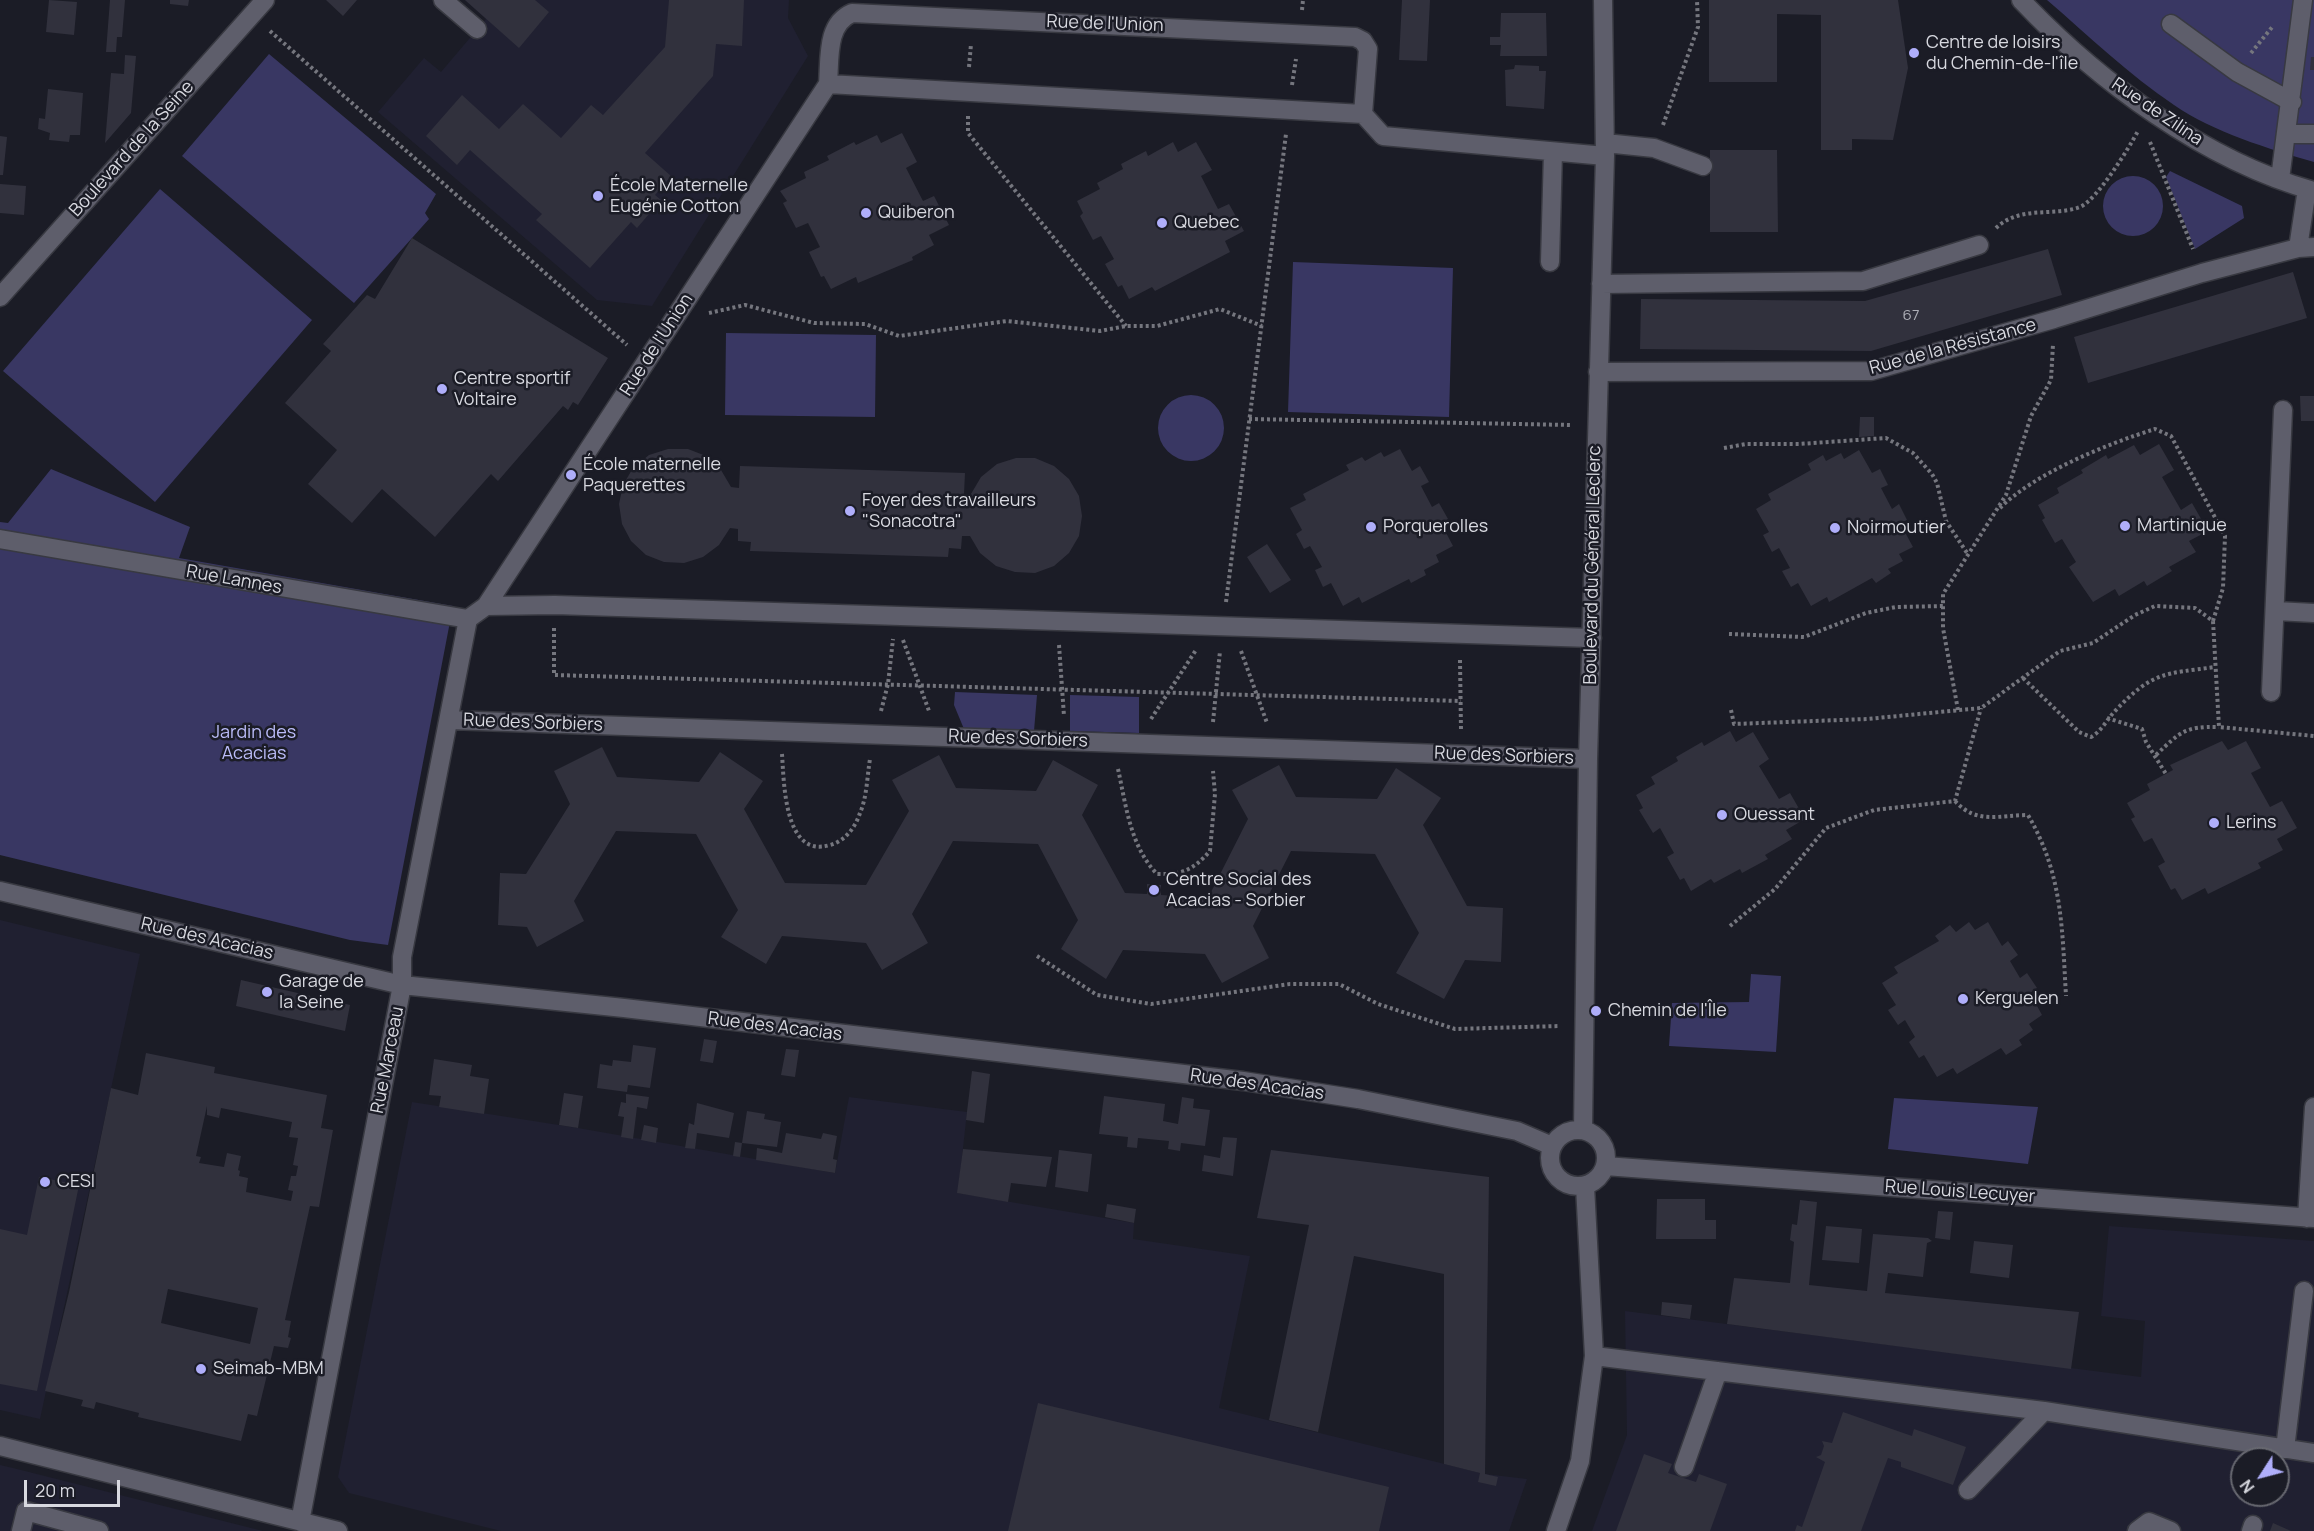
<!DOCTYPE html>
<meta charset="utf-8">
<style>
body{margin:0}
#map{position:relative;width:2314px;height:1531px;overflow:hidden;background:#1b1c26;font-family:Manrope,sans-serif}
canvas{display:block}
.north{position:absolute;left:2230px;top:1447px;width:60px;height:60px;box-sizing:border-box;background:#1b1c26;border:2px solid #676870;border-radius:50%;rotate:234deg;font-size:16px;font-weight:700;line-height:24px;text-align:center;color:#d8d9e0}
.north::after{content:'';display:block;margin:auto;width:21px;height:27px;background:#afaefa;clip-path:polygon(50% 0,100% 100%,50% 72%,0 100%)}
.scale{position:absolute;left:24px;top:1480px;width:96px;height:27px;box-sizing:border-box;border:3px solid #d8d9e0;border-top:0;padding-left:8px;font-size:18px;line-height:21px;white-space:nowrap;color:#d8d9e0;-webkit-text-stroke:4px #1b1c26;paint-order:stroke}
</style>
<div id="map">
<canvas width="2314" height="1531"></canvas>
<div class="north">N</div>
<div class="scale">20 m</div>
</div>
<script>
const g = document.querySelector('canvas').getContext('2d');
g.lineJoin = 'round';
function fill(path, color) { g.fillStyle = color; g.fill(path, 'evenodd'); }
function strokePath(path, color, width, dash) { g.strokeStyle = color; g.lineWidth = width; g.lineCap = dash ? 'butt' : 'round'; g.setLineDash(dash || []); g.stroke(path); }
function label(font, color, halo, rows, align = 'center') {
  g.font = font + ' Manrope,sans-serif'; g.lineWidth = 5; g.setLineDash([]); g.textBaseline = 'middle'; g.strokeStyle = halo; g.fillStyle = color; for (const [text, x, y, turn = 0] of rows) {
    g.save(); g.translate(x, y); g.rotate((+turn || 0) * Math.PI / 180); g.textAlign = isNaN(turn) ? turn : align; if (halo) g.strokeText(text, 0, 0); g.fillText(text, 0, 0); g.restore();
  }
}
fill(new Path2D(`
 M465,0h324l-1,18 20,38 -156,250 -55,-6 -219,-188 46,-54 17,14 45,-53z
 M0,920l140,34 -100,465 -40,-9z
 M849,1097l118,15 -9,81 176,30 -1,16 117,17 -31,152 266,66 42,5 -18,52h-1008l-152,-38 -11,-16 74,-375 166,26 257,45z
 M2109,1226l205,15v290h-722l35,-96 -2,-124 516,66 4,-56 -44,-5zM2242,1459h36v36h-36z
 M0,1465l13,3 250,63h-263z`), '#202031');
fill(new Path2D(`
 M2047,0h267v162c-45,-13 -101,-30 -140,-57 -45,-30 -85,-69 -127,-105z
 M269,54l167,140 -11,19 4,6 -75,84 -172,-147z
 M2170,171l72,35 2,12 -49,31 -29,-72z
 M2103 206a30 30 0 1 1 60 0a30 30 0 1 1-60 0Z
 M160,189l152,131 -157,182 -152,-131z
 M1293,262l160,6 -4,149 -161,-5z
 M726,333l150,2 -1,82 -150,-2z
 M1158 428a33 33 0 1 1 66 0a33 33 0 1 1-66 0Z
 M51,469l139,58 -11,31 274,48 -65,339 -38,-5 -350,-85v-333l8,1z
 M955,692l82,3 -3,36 -70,-2 -10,-24z
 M1070,695l69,2v36l-69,-2z
 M1751,974l30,2 -5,76 -107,-6 3,-43 77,-1z
 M1894,1098l144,9 -10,57 -140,-15z`), '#393763');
fill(new Path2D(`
 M49,0l28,2 -3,33 -28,-3z
 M110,0h15l-3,37h-5l-1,15h-10z
 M170,0h19l-1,6 -18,-2z
 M326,0h31l-14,16z
 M465,0h70l14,12 -30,36z
 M669,0h75l-2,46 -26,-2 -3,32 -68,77 26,23 -16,19 6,5 -24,28 -6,-6 -41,46 -54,-48 6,-6 -72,-64 -13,15 -31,-29 36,-41 37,34 24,-25 38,34 30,-33 12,10 62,-68z
 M1402,0h28l-3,61 -28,-1z
 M1709,0h189l10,68 -15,72 -41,-1v11h-31v-135l-44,-1v68h-68z
 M1501,13h45l1,43h-47l1,-11h-11v-8h10z
 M125,55l11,1 -5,57 -26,30 6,-70 13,1z
 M2311,57h3v13h-4z
 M1515,65l24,1v5h7l-2,38 -38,-3 -1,-36 9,-1z
 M48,89l35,4 -3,42h-10l-1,7 -20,-2 1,-7 -12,-4 1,-11 6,1z
 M902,133l15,29 -11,6 17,33 11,-5 15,29 -20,10 5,10 -22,12 1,3 -55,23 -2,-6 -25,12 -7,-13 -3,1 -12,-25 11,-5 -12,-24 -12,5 -13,-25 4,-2 -7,-10 26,-13 -2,-6 25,-12 -2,-4 27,-14 2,3 21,-10 4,8z
 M0,136l7,1 -4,38h-3z
 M1173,142l5,10 18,-10 16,28 -11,6 17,33 11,-5 15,27 -19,10 5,11 -75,39 -3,-4 -23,12 -7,-14 -4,2 -13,-23 9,-5 -13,-23 -8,4 -13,-24 3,-3 -6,-12 23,-12 -3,-6 26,-14 -2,-5 25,-13 2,5z
 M1710,150h67l1,82h-68z
 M0,184l26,2 -2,29 -24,-2z
 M412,238l196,120 -30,47 -5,-3 -5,8 -5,-4 -65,75 -7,-7 -56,63 -53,-48 -30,34 -44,-39 29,-34 -52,-47 46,-52 -8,-7 44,-49 8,4z
 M2048,249l14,46 -191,56 -231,-2 1,-50 224,2z
 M2293,272l14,46 -219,65 -14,-46z
 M2300,396h14v25h-13z
 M1860,417h14v19l-15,1z
 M2159,444l15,26 -12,7 19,33 11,-7 16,28 -19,10 7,11 -27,15 3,4 -25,15 -3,-5 -25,15 -4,-7 -22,13 -24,-35 7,-5 -14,-23 -7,4 -13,-23 3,-2 -7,-13 21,-12 -2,-5 26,-15 -2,-3 25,-15 2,4 26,-14 6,10z
 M668,449h20l18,7 15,14 10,17 8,1 1,-22 225,7 -1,21h7l10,-17 16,-13 19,-6h19l19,8 15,13 10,17 3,20 -3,20 -10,17 -15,13 -19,7 -20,-1 -19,-6 -16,-13 -10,-17h-8l-1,13 -12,-1 -1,9 -198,-6 1,-9 -13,-1v-12l-8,-1 -11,17 -16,12 -19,6 -20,-1 -18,-7 -15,-14 -9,-17 -3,-20 4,-19 10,-17 16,-13z
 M1400,449l12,22 8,-5 9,16 -8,4 11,21 7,-4 9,16 -7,4 12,23 -17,9 3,7 -15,8 2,5 -15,8 -2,-4 -47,24 -3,-6 -16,9 -12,-23 -8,4 -8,-17 7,-3 -12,-21 -6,3 -8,-15 6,-4 -12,-22 16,-8 -3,-6 46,-24 -3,-5 16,-8 3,4 16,-9 3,5z
 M1859,450l13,23 8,-4 8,16 -7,3 11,21 7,-5 8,16 -7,3 13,24 -14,7 4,7 -15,8 3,4 -15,10 -4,-5 -43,24 -2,-5 -16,9 -13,-23 -7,4 -9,-16 8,-3 -11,-20 -7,4 -9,-17 6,-3 -13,-23 15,-9 -3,-6 43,-24 -3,-6 15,-9 3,6 15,-8 3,6z
 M1267,544l24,36 -21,13 -23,-36z
 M1730,731l6,11 17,-10 16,27 -10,7 20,33 11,-6 15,26 -19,11 6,9 -27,16 3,4 -26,14 -2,-4 -26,14 -3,-4 -20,12 -7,-13 -4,2 -13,-23 7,-4 -14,-25 -7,5 -14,-23 4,-2 -7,-13 19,-11 -4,-7 27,-16 -2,-4 26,-15 2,4z
 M2222,741l6,9 18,-9 15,27 -10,5 19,34 12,-6 15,27 -20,11 6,11 -25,13 3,5 -53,26 -3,-6 -23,12 -7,-12 -4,2 -13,-24 7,-4 -13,-24 -8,4 -13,-23 4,-2 -8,-14 23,-13 -3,-6 26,-14 -3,-5z
 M602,747l15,30 82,5 21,-30 43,29 -19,28 41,74 81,2 43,-74 -17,-31 47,-25 17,33 80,3 17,-31 45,25 -16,30 43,78 22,1v-10l14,1v10l47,3 40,-79 -16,-29 47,-25 17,32 81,2 19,-31 45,30 -18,27 44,81 36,2 -2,54 -36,-2 -21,39 -48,-26 23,-40 -44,-79 -84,-3 -38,75 16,32 -47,25 -17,-29 -82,-4 -17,29 -45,-30 17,-29 -40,-76 -85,-3 -41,73 16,29 -46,27 -16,-27 -84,-7 -16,28 -45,-27 17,-27 -42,-76 -80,-3 -42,70 10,20 -47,26 -10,-20 -29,-2 2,-52 26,1 44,-70 -16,-33z
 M1969,922l6,8 13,-8 14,24 6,-5 10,14 -8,6 10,17 7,-5 10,15 -7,5 12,22 -13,9 4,6 -14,10 3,5 -16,10 -5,-7 -44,26 -4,-6 -16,9 -13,-22 -5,3 -10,-16 6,-5 -10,-17 -7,5 -10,-15 8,-5 -14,-22 16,-10 -4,-6 45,-26 -4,-5 15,-11 6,7z
 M241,980l109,25 -5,26 -109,-25z
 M704,1039l13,2 -4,22 -13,-2z
 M633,1045l23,3 -6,40 -22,-3 -1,7 -30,-4 3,-24 12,2 1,-6 18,2z
 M786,1049l13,1 -4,27 -14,-2z
 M146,1053l69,14 -1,6 113,22 -6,33 12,2 -14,77 -9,-1 -25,114 6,1 -3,16 3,1 -3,10 -14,-2 -17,70 -9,-2 -7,27 -103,-24 1,-4 -43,-11 -2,7 -13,-3 2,-6 -38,-9 24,-99 42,-204 27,7zM207,1106v9l12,3 2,-10 71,14 -3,15 9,1 -5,27 5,1 -2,10h-5l-3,14 5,1 -2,10 -45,-9 2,-14 -9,-2 1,-5 -2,-1 3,-14 -14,-3 -3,14 -25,-4 2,-6 -5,-1zM168,1289l90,19 -8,36 -89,-21z
 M434,1059l38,6 -2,11 19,3 -5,35 -45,-7 2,-11 -12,-1z
 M972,1071l18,3 -6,49 -18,-3z
 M564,1093l19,3 -5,32 -19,-3z
 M626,1094l23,3 -2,12 -10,-2 -4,32 -12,-2 3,-20 -6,-1 3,-14 5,1z
 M1104,1096l61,8 -2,17 15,3 4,-27 12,2 -1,9 17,2 -5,36 -24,-3 -1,8 -12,-2 1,-8 -31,-3 -1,10 -10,-1 1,-10 -29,-3z
 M697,1103l37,10 -5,25 -32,-5 -2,16 -10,-1 4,-25 5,2z
 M747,1111l18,3 -1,5 17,3 -4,25 -35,-4 -2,14 -7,-1 2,-14 7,1z
 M644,1125l14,3 -2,15 -15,-3z
 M786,1133l35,6 2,-6 14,3 -4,23 4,1 -2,13 -79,-13 1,-12 25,5z
 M1223,1137l14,1 -4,38 -31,-5 2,-16 16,3z
 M963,1149l89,8 -6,30 -35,-4 -3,19 -51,-9z
 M1059,1150l33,4 -4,38 -33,-5z
 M1271,1150l218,27 -4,297 13,3 -2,9 -18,-4 2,-9 -36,-9v-190l-90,-18 -36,176 -49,-12 40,-195 -52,-7z
 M39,1177l40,8 -42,206 -37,-7v-155l27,6z
 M1657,1199h48v21h11v19h-60z
 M1800,1200l17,2 -8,83 58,6 6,-57 55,4 4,3 -5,2 -4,34 -35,-4 -3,20 194,19 -8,57 -344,-45 7,-46 56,5 4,-41 -4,-2 2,-16 5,1z
 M1107,1204l29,5 -2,14 -29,-6z
 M1938,1211l15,1 -3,28 -15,-2z
 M1826,1226l36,3 -3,34 -37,-3z
 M1974,1241l39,4 -4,33 -39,-5z
 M1662,1302l30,3 -2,14 -29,-4z
 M1038,1403l351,84 -10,44h-371z
 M1843,1412l69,24 2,-7 52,18 -13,38 -52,-18v-5l-13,-4 -27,73h-66l2,-6 5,2 23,-65 -9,-5 5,-2 3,-9 -2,-5 10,2z
 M1644,1454l28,10 -4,9 28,9 3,-8 28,10 -17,47h-94z
 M2273,1523l18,8h-21z`), '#31313d');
const minor = new Path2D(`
 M443,0l34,29
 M2021,0c77,81 184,161 293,191
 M2171,24l66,48 55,30
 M828,84l535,30 20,22 222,20
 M2288,134h26
 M1605,143l49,5 49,18
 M2280,179l23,-179
 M2298,248l9,-59
 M1550,262l3,-110
 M1601,284l262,-3 116,-36
 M0,297l265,-297
 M1598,372l273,-1 183,-52 148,-46 96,-25 16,-1
 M0,539l468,80
 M486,606l69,-1 1037,33
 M2276,611l38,2
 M2271,692l12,-282
 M449,720l1139,39
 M0,891l402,94 222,23 619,73 115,18 159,32 35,15
 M1583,1130l5,-371 17,-603 -2,-156
 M1550 1158a28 28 0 1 1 56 0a28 28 0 1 1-56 0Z
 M1605,1166l709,52
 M2307,1218l7,-111
 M1594,1356l450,55 270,42
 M0,1446l338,85
 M2285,1449l19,-158
 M1684,1467l34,-96
 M1968,1490l76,-79
 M300,1522l102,-537v-28l66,-338 18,-13 342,-522c2,-26 -2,-60 24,-71l503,24 8,4 5,8 -5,65
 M21,1531l5,-20 73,20
 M1556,1531l24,-70 14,-105 -9,-170
 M2137,1531l12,-9 22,9
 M2251,1531l2,-6`);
strokePath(minor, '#383941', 21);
strokePath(new Path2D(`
 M1302,10l1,-10
 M270,31l357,314
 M2251,53l22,-27
 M969,67l2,-23
 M1292,85l4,-26
 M968,116v17l158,193
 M1663,125l35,-98 -1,-27
 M2150,142l43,107
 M1996,228c24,-23 57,-11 84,-21 17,-7 49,-59 58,-76
 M709,313l36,-8 69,18 51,1 34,12 108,-15 93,10 26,-5h31l63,-17 42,17
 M1249,419l323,6
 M1724,448l22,-4h53l87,-6 27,15 19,21 5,9 9,38 21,32
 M2000,508c35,-35 107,-64 155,-79l16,7 54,100 -2,52 -10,33
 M1226,602l60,-468
 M554,628v47l907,26
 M1729,634l75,3 62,-24 30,-6 47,-1
 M903,640l26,71
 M1059,645l5,71
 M1241,651l26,72
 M1460,660l1,70
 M2023,678l56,54 12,5c11,-6 16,-18 25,-27 37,-39 49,-36 99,-43
 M1731,710l3,14 133,-5 114,-11 79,-57 33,-8 42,-28 20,-9 40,2 18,13 6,106 95,9
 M1958,710l-15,-82v-34l63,-99 25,-79 20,-36 2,-36
 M881,711l7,-27 5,-45
 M2107,718l35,11 4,13 20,32
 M1151,719l45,-69
 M1213,722l7,-71
 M782,754c2,28 2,105 48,91 15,-4 25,-17 30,-32 7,-16 7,-36 10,-54
 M2156,755c24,-23 29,-29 63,-28
 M1118,769c8,36 12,77 39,105 25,1 36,-4 53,-23l5,-57 -2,-23
 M1955,801c22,24 44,14 73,14 35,60 34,114 38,181
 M1730,926l45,-37 51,-61 48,-18 81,-9 26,-93
 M1037,956l60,39 54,9 139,-20h49l39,20 77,25 104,-3`), '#75767e', 4, [3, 3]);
strokePath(minor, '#5e5e6b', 18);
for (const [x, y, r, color] of [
 [1914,53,6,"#afaefa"],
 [598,196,6,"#afaefa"],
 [866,213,6,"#afaefa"],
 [1162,223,6,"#afaefa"],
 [442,389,6,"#afaefa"],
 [571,475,6,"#afaefa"],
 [850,511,6,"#afaefa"],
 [2125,526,6,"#afaefa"],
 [1371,527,6,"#afaefa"],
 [1835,528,6,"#afaefa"],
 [1722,815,6,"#afaefa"],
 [2214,823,6,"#afaefa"],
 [1154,890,6,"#afaefa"],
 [267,992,6,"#afaefa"],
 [1963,999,6,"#afaefa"],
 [1596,1011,6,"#afaefa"],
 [45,1182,6,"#afaefa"],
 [201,1369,6,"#afaefa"]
]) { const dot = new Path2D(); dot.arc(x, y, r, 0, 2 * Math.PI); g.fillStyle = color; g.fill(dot); strokePath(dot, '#1b1c26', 2); }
label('15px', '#aeafb7', null, [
 ["67",1911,316]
]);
label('18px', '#d8d9e0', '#1b1c26', [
 ["Rue de l'Union",1105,24,2],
 ["Rue de Zilina",2157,112,34],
 ["Boulevard de la Seine",132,149,-48],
 ["Rue de l'Union",657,345,-57],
 ["Rue de la Résistance",1953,347,-15],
 ["Boulevard du Général Leclerc",1593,565,-89],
 ["Rue Lannes",234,580,10],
 ["Rue des Sorbiers",533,723,2],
 ["Rue des Sorbiers",1018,739,2],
 ["Rue des Sorbiers",1504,756,2],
 ["Rue des Acacias",207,939,13],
 ["Rue des Acacias",775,1027,7],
 ["Rue Marceau",388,1060,-79],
 ["Rue des Acacias",1257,1085,8],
 ["Rue Louis Lecuyer",1960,1192,4]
]);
label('18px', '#d8d9e0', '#1b1c26', [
 ["Centre de loisirs",1926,43],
 ["du Chemin-de-l'île",1926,64],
 ["École Maternelle",610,186],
 ["Eugénie Cotton",610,207],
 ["Quiberon",878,213],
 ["Quebec",1174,223],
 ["Centre sportif",454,379],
 ["Voltaire",454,400],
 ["École maternelle",583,465],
 ["Paquerettes",583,486],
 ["Foyer des travailleurs",862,501],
 ["\"Sonacotra\"",862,522],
 ["Martinique",2137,526],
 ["Porquerolles",1383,527],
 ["Noirmoutier",1847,528],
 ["Ouessant",1734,815],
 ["Lerins",2226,823],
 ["Centre Social des",1166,880],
 ["Acacias - Sorbier",1166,901],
 ["Garage de",279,982],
 ["la Seine",279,1003],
 ["Kerguelen",1975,999],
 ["Chemin de l'Île",1608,1011],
 ["CESI",57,1182],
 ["Seimab-MBM",213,1369]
], 'left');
label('18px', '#bbbcf9', '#1b1c26', [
 ["Jardin des",254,733],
 ["Acacias",254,754]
]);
</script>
